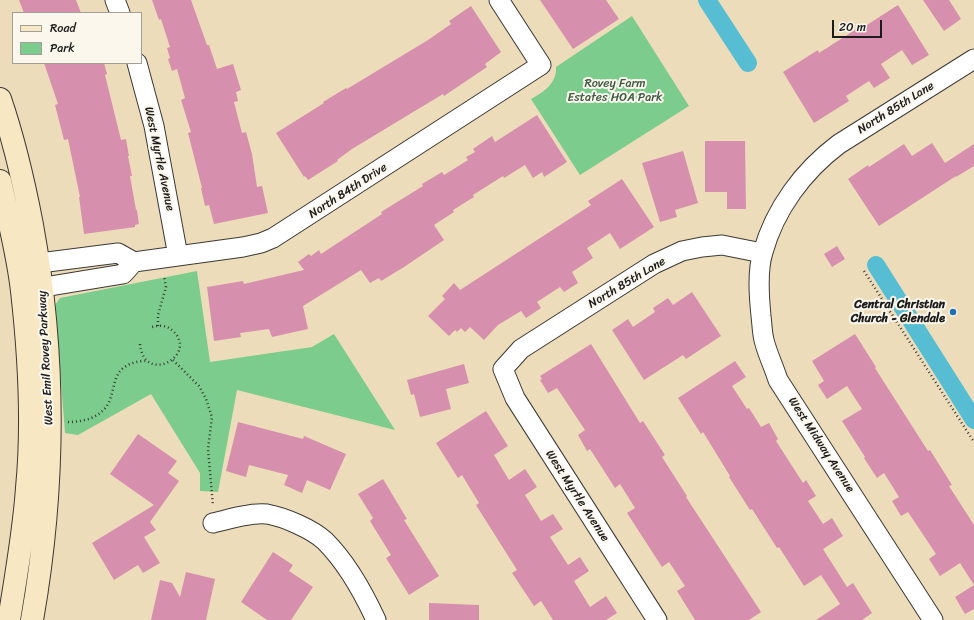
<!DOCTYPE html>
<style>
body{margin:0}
#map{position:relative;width:974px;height:620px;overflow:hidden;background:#eddcba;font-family:Sriracha,sans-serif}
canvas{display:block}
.legend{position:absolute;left:12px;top:12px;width:130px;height:52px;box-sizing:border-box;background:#fbf7ec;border:1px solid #a29f99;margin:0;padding:5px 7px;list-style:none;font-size:12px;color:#1c1c1c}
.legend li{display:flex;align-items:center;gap:8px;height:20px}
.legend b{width:20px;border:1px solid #a29f99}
.scale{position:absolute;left:832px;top:20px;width:50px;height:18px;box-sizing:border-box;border:2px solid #1c1c1c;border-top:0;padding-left:5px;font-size:12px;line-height:14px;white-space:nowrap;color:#1c1c1c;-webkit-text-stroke:3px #fbf7ec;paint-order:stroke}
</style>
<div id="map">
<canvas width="974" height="620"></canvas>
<ul class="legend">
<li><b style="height:5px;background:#f7e8c3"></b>Road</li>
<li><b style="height:11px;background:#7bcc8d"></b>Park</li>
</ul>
<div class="scale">20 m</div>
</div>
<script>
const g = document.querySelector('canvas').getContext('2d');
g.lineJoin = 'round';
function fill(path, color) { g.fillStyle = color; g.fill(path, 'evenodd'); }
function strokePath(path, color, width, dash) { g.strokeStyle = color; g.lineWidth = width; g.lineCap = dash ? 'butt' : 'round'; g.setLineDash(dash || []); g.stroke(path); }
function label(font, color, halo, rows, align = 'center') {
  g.font = font + ' Sriracha,sans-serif'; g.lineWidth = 4; g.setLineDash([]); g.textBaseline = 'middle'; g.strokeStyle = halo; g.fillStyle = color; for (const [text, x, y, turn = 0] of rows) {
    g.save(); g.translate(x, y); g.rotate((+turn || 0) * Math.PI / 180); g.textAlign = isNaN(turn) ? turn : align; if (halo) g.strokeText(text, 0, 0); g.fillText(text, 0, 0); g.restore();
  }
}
fill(new Path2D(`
 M632,16l57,90 -109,69 -49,-76c13,-7 26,-16 25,-32z
 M197,271l13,91 102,-15 22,-13 61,96 -158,-40 -19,102 -18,-1v-18l-49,-79 -73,41 -13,-2 -10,-128 5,-7z`), '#7bcc8d');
strokePath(new Path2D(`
 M707,0l41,63
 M876,265l98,155`), '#56bdd3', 18);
fill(new Path2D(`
 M19,0h57l5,13h-57z
 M152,0h39l16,45h2l8,24 16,-5 8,26 -5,2 2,9 -4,1 8,31 4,-1 6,22 5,33 5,-1 6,27 -54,11 -5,-19 -4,1 -4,-18h1l-14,-55 3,-1 -10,-32 4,-2 -8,-29 -5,2 -4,-12 2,-1 -3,-10 3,-1 -9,-28 -2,1z
 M540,0h66l13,19 -46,30z
 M923,0h26l12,19 -17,12z
 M898,5l31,50 -17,10 -10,-15 -21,14 9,14 -16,10 -5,-7 -23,15 3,5 -35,22 -31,-51 35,-22 1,3 39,-25 1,2z
 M471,6l30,46 -16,12 2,3 -43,29 -1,-2 -91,55 -15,11 1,1 -30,19 -3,-4 -1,1 -28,-44 48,-30 -1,-1 23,-14 1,1 81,-49 23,-16 -2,-3z
 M44,63h60l3,11 -2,1 16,65 5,-1 3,17h-1l4,20h-2l6,34h1l2,14 -4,1v2l-51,7 -5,-37h1l-12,-58 -4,1 -9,-35 3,-1z
 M537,115l30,47 -23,15 -2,-5 -9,6 -8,-13 -21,13 -1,-2 -30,19 1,2 -21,13 1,2 -20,13 10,15 -40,27 -23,14 -2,-3 -9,5 -9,-13 -58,36 5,23 -36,8 -3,-8 -29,4 1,4 -27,4 -7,-54 36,-6 1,3 60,-14 -6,-8 11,-8 2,2 8,-6 2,4 61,-40 -1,-2 42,-26 -1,-2 20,-12 2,3 24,-15 -2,-3 9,-5 -2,-3 19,-13 3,6z
 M705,141h40l1,68h-19v-17h-22z
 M932,143l13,20 29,-19v22l-18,11v-1l-77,50 -31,-47 20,-14 1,2 35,-23 8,12z
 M683,151l15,52 -23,7 2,7 -17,5 -18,-59z
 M622,179l32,48 -34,22 -10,-16 -23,15 6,10 -21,14 6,11 -14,9 -4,-5 -23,15 4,6 -15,10 -5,-7 -23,14 -14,15 -14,-13 -5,5 -4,-4 -4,4 -2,-2 -6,6 -21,-20 17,-17 -3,-3 12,-13 6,7 131,-85 -3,-4z
 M837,246l8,13 -13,8 -8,-13z
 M692,292l29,44 -35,23 -3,-4 -39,25 -32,-50 16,-11 5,8 22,-15 -2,-4 15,-10 5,7z
 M855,334l21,33 -1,1 53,83 2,-1 22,35 -3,1 25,39v60l-14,-22 -20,13 -11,-17 7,-5 -28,-42 -7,4 -9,-15 7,-4 -15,-24 -7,5 -13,-20 1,-1 -23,-36 20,-12 -15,-23 -20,13 -9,-14 6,-4 -12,-20z
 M591,344l49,79 3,-2 22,34 -3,2 25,39 -1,1 75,115 -12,8h-54l-18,-29 8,-5 -16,-24 -7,5 -35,-54 8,-5 -15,-24 -5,4 -25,-39 -3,2 -9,-16 7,-5 -28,-42 -9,5 -8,-13 2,-1 -2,-3z
 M735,361l11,16 -14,9 15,23 2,-1 12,19 8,-4 9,16 -2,2 27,42 3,-3 10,16 -8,5 15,23 9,-6 11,18 -20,13 24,38 6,-4 19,30 -10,7h-46l24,-16 -19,-29 -17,11 -25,-39 -2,1 -25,-39 -2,1 -21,-33 1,-1 -27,-44 -2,2 -23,-36z
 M464,364l5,19 -23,6 5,20 -31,8 -6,-23 -3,1 -4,-15z
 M486,411l22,35 -14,9 15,25 16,-11 12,18 -12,8 16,26 12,-7 10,15 -13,8 18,28 12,-8 9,14 -15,10 16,26 16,-11 11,17 -11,7h-53l-12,-19 -7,5 -22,-33 5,-3 -41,-65 3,-2 -17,-28 -4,3 -22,-35z
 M238,422l65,17 1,-3 42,18 -16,36 -23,-10 -5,13 -18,-8 4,-10 -39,-10 -3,12 -20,-6z
 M138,434l39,27 -9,12 11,8 -29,41 6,8 -12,7 16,26 -17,10 -5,-8 -24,15 -22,-37 62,-38 -44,-31z
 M383,479l24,40 -3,1 35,56 -30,19 -23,-37 5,-3 -21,-34 3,-3 -15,-24z
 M273,552l20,13 -4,6 24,16 -22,33h-24l-26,-18z
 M186,572l29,7 -9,41h-55l9,-40 12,3 8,14z
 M974,585v24l-9,5 -10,-17z
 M429,603l50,2v15h-50z`), '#d690ad');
const street = new Path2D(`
 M115,0l5,13
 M137,63l17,63 24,130
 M24,265l94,-12 16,9 109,-15 18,-4 12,-5 268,-173 -42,-65
 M26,290l97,-16 11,-12
 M213,523c15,-4 40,-11 54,-9 17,3 45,15 58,27 21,21 39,53 51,79
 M657,620l-142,-222 -12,-29 18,-20 133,-85 28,-13 20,-4 20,-2 40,8
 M933,620l-155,-240c-4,-13 -11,-27 -14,-40 -2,-8 -2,-17 -3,-24 -2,-20 -4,-45 2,-64 12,-43 40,-81 76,-108l135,-85`);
const secondary = new Path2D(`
 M0,99c14,41 24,84 32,126 24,131 23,264 0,395
 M0,181c8,36 18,73 22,110 7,62 11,135 5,197 -3,44 -11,88 -18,132`);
strokePath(street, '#3b3934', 21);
strokePath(secondary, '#3b3934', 24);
strokePath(new Path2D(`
 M864,271l110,171
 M158,326v-11l8,-28 -2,-11
 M140,344c4,42 59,11 33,-13 -6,-6 -13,-6 -21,-4
 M173,360l26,26 7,13 6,18 -4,32 5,57
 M68,422c15,0 32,-4 40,-18 5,-9 5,-21 10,-30 5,-9 19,-14 30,-13`), '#3b3934', 2.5, [1, 3]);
strokePath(street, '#fff', 19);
strokePath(secondary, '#f7e8c3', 22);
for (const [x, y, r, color] of [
 [953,312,4,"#1f6fb2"]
]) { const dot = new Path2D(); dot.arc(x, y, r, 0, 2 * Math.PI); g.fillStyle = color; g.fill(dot); strokePath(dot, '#fbf7ec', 1.5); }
label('12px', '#3d5a44', '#fbf7ec', [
 ["Rovey Farm",615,84],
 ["Estates HOA Park",615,98]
]);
label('12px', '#1c1c1c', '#fbf7ec', [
 ["North 85th Lane",896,108,-32],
 ["West Myrtle Avenue",159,159,78],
 ["North 84th Drive",348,191,-33],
 ["North 85th Lane",627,283,-31],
 ["West Emil Rovey Parkway",46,358,-93],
 ["West Midway Avenue",821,445,57],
 ["West Myrtle Avenue",577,496,57]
]);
label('bold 12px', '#1c1c1c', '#fbf7ec', [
 ["Central Christian",945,305],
 ["Church - Glendale",945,319]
], 'right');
</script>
